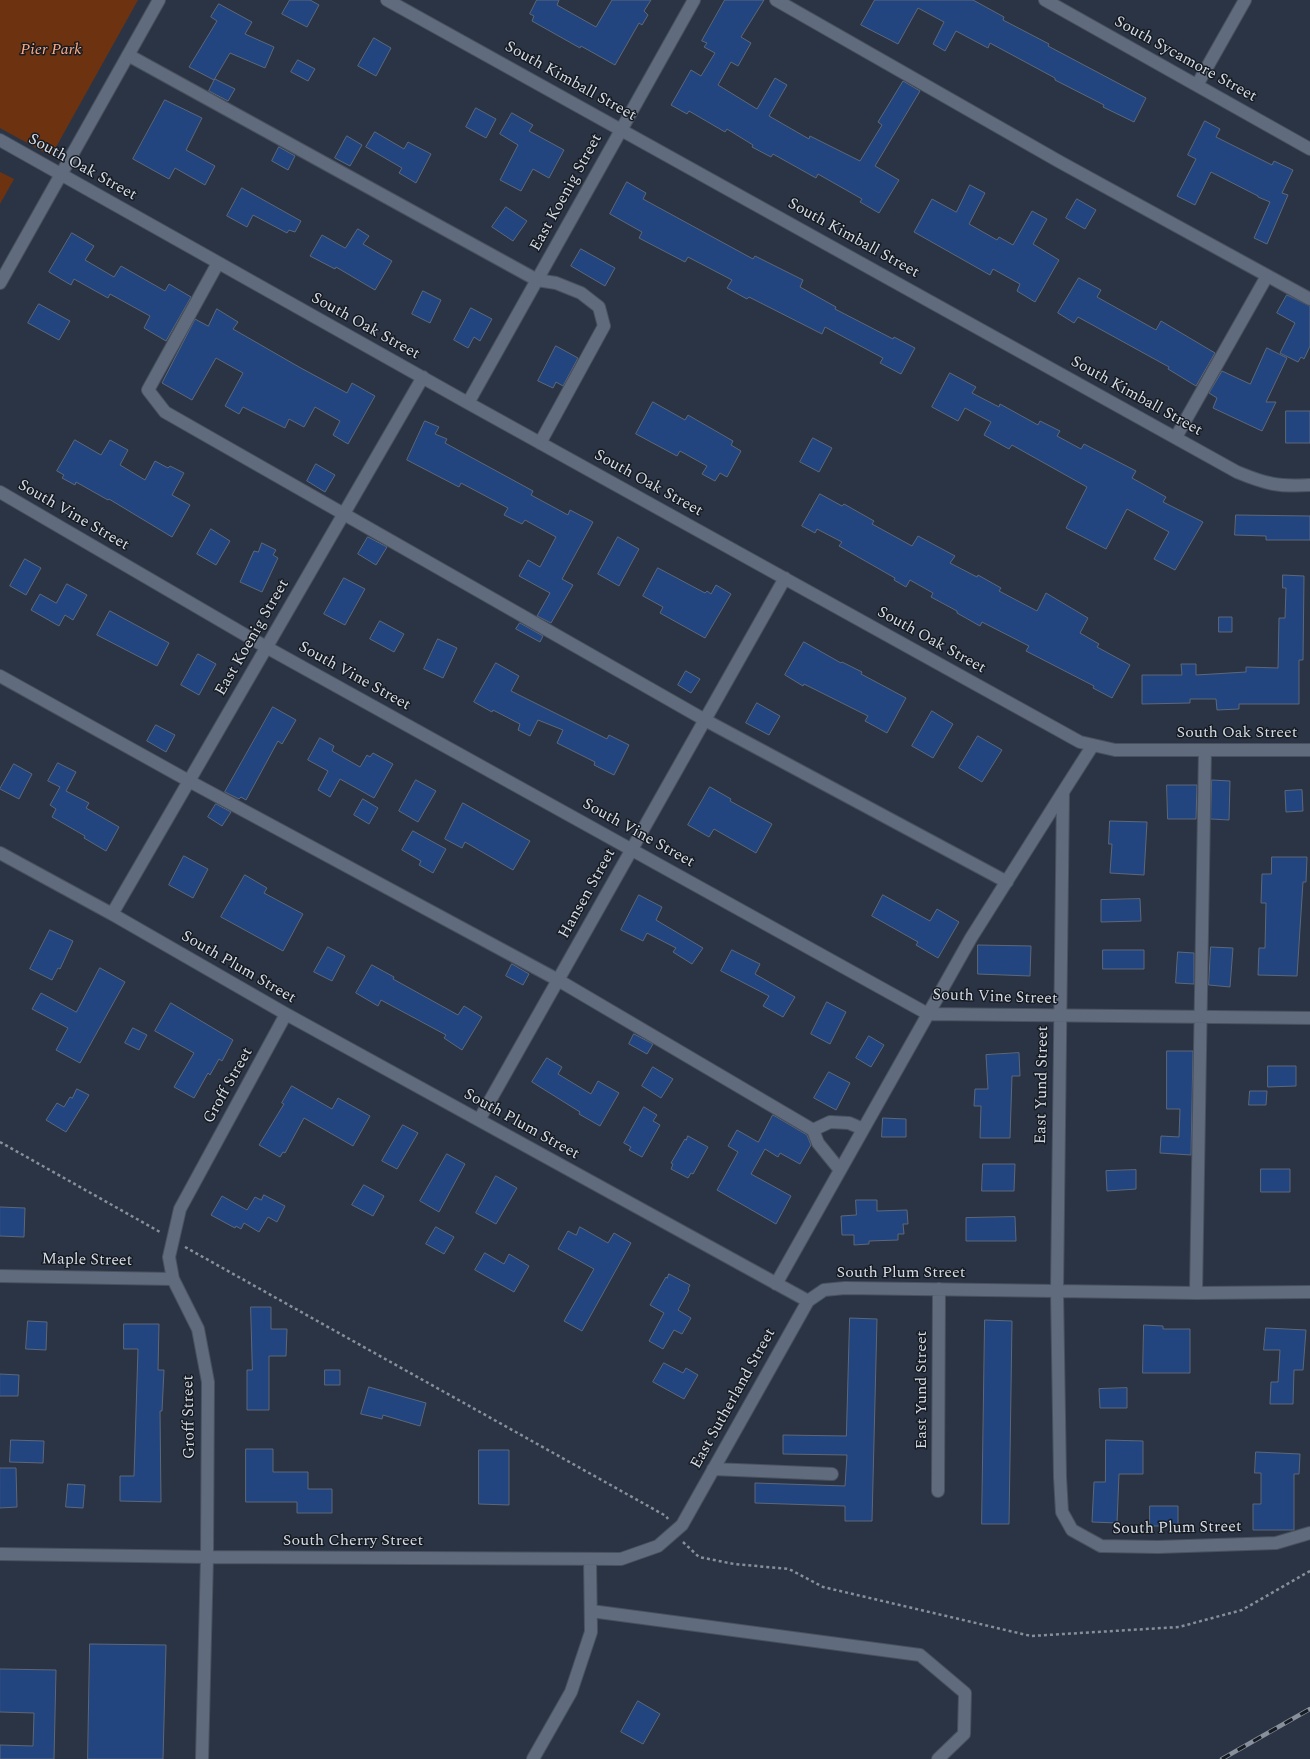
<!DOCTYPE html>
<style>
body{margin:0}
canvas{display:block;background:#2b3444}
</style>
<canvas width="1310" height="1759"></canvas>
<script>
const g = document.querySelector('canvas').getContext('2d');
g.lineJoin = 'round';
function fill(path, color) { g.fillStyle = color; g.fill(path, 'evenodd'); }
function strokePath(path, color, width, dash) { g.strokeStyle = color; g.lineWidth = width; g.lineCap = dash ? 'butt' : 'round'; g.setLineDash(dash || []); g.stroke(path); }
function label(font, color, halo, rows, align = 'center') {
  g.font = font + ' Spectral,serif'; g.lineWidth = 3; g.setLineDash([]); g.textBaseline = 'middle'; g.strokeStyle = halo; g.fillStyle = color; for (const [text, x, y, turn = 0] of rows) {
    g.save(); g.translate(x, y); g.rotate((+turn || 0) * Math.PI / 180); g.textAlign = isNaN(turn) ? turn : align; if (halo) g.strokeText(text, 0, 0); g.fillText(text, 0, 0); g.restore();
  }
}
fill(new Path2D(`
 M0,0h138l-87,156 -51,-28z
 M0,172l14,7 -14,25z`), '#6d3210');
const building = new Path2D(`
 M290,0h20l9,5 -12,22 -25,-13z
 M537,0h22l-2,5 39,22 16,-27h39l-7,11 4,4 -6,10 -3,-2 -24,42 -34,-19 -1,2 -48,-27 2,-5 -4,-2z
 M725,0h39l-23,37 10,6 -13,23 -7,-4 -13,23 39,24 18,-31 12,7 -18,31 40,23 1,-3 50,25 22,-36 -4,-3 25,-41 17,10 -45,75 24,14 -20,33 -19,-11 2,-3 -44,-25 -2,4 -43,-24 -2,3 -19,-10 1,-2 -26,-16 -2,3 -36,-21 -2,3 -16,-9 20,-35 10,6 14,-23 -11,-6 3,-4 -5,-2z
 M875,0h98l31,17 -1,3 46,24 -1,2 98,52 -12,24 -31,-15 1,-2 -49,-25v-2l-65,-35 -2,5 -32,-17 -11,20 -12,-7 11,-22 -26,-14 -20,36 -37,-19z
 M219,4l33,18 -7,12 29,13 -9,21 -35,-15 -16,27 -25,-13 28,-46 -6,-4z
 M374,38l17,10 -15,28 -18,-10z
 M298,60l17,9 -7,12 -17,-9z
 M215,79l20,10 -7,12 -19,-10z
 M165,100l37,18 -16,32 29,16 -10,19 -30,-17 -6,11 -36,-20z
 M476,108l20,11 -10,19 -20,-11z
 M512,113l21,12 -4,6 35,19 -15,28 -16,-9 -12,22 -21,-11 18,-35 -18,-11z
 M1205,121l15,8 -4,8 56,28 2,-4 19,9 -11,23 6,2 -21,49 -13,-6 16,-36 -12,-5v-1l-47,-24 -16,33 -18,-9 19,-37 -8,-4z
 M375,132l29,17 4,-7 23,12 -15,29 -17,-10 3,-5 -36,-21z
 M347,136l15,9 -12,21 -15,-8z
 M279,147l16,9 -7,14 -16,-9z
 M627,182l19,11 -3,6 110,60 2,-3 48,24 -3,7 36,20 -1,2 58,30 1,-2 21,11 -14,26 -21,-11 3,-5 -58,-31 -3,7 -73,-37 -2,2 -20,-11 5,-8 -44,-23 -3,5 -46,-24 3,-6 -32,-18z
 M970,185l15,8 -16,31 28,16 2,-3 14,8 19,-34 15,8 -14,25 26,16 -24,42 -18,-11 3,-7 -27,-15 -3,6 -76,-43 18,-33 24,13z
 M242,188l59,33 -6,11 -6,-2 -2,3 -34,-18 -6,12 -20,-11z
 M1077,199l19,11 -11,19 -19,-11z
 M506,207l21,14 -14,20 -21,-14z
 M358,229l11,7 -6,8 29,17 -17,29 -39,-23 -1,2 -25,-13 12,-21 23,13z
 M72,233l22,13 -9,14 29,17 7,-11 44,25 4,-7 22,13 -25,44 -22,-13 6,-12 -40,-22 -2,4 -34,-19 -3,6 -22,-13z
 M581,249l34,19 -10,18 -34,-20z
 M1079,278l22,12 -4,7 59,33 5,-9 54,32 -19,33 -28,-17 1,-2 -91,-50 -4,6 -16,-10z
 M423,291l18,9 -11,23 -18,-9z
 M1287,295l23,11v40l-6,13 -3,-2 -3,5 -18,-9 15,-30 -18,-10z
 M39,304l31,17 -11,19 -31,-17z
 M471,308l21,11 -12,22 -6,-4 -6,11 -14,-8z
 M217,309l21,13 -5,7 66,38 48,26 5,-10 23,13 -27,48 -15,-9 7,-14 -25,-14 -11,20 -15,-8 -4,9 -42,-21 -4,7 -14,-8 18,-33 -27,-15 -24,42 -30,-17 33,-64 13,7z
 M556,346l22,12 -15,28 -7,-4 -3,6 -15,-7z
 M1267,348l20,10 -21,44h10l-14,29 -49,-23 4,-10 -8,-5 13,-22 28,13z
 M950,373l26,14 -4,6 27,14 1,-3 38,21 2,-4 20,10 -3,5 24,13 3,-5 52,27 -4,7 34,19 -3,5 40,20 -28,48 -21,-11 15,-27 -42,-23 -21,40 -40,-21 21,-41 -75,-42 -3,4 -25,-14 7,-13 -26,-14 -7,13 -26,-14z
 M653,402l32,18 3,-5 45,26 -2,4 10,6 -14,26 -7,-4 -5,8 -13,-7 5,-8 -27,-15 -3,5 -41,-22z
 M1286,411h24v32h-24z
 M425,421l14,6 -4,7 12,5 -2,4 88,48 -2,4 37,20 2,-5 23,12 -31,57 11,6 -22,38 -14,-7 13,-23 -31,-17 9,-16 12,7 16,-30 -31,-17 -3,4 -18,-9 4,-7 -47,-25 -2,4 -52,-27z
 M813,438l19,10 -13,24 -19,-10z
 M75,440l26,15 9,-15 18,10 -8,15 25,15 10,-19 13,7 2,-2 14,7 -12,22 18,10 -18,32 -63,-38 -1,1 -32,-18 -1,3 -13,-7 2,-3 -7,-4z
 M316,464l19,11 -10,17 -18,-11z
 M820,494l22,12 2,-2 30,17 -2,3 40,22 6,-10 37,20 -5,7 27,14 1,-2 23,13 -2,3 38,20 9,-18 42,25 -8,15 19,11 -2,3 33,18 -18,33 -19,-10 1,-2 -68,-35 3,-5 -47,-24 -2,4 -23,-13v-2l-26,-14 2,-4 -23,-13 -4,7 -12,-7 1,-2 -56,-32 3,-4 -25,-13 -2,4 -13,-7z
 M1236,515l74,1v24h-44v-4l-31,-1z
 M211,529l19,12 -14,24 -19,-11z
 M368,537l19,10 -11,18 -18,-11z
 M618,537l21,12 -20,37 -21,-12z
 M262,543l14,7 -3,5 5,3 -16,34 -22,-10 14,-31 4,1z
 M25,559l16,9 -15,27 -16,-9z
 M658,568l47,25 2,-2 4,3 5,-9 15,9 -26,44 -45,-25 3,-6 -20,-11z
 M1283,575l21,1 -1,84h-4v44h-60v5l-22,1 -1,-11h-26v4l-48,1v-29h40l-1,-11h15v11l50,-3v-5l32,1 1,-50h6l1,-30h-3z
 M344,578l21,11 -20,36 -21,-11z
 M67,584l20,11 -14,25 -8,-5 -6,11 -28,-16 9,-16 16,9z
 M110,611l59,32 -12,23 -60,-31z
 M1219,617h13v15h-13z
 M380,621l24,13 -10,18 -24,-13z
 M520,623l23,13 -3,6 -24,-13z
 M438,639l19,9 -14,30 -19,-9z
 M804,642l37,21 1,-1 20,10 -1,2 45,24 -19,35 -22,-12 3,-5 -64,-32 -1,2 -18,-11z
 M198,654l18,10 -17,31 -18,-10z
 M496,663l23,13 -8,15 96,48 2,-4 20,10 -15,30 -20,-10 1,-3 -38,-19 6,-13 -25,-10 -8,16 -12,-6 2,-6 -27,-14 -1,2 -18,-10z
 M686,671l14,8 -9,14 -13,-8z
 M757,703l23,13 -11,19 -23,-12z
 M273,707l23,13 -14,24 -4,-3 -32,59 -5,-3 -2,2 -14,-7z
 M932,711l21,13 -20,34 -21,-12z
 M156,725l19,10 -9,17 -19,-11z
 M978,736l24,14 -20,32 -23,-14z
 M320,738l14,8 -2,5 28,16 7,-12 3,2 3,-4 20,11 -19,34 -34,-19 -10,18 -12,-7 10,-19 -20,-11z
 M58,763l18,9 -10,19 23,12 -3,5 33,19 -13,24 -22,-13 1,-2 -33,-19 4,-8 -6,-4 10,-18 -12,-6z
 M14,764l18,10 -13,25 -19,-10z
 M416,780l20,11 -18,31 -19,-11z
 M1212,780l18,1 -1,39 -18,-1z
 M1167,785h30l-1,34h-28z
 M710,787l21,12 -1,2 42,23 -16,29 -42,-24 -5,8 -21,-12z
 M1302,790l1,21 -17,1 -1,-21z
 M363,799l15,9 -9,16 -15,-9z
 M463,803l67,38 -17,29 -48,-28 -3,6 -17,-9z
 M216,804l15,8 -9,14 -14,-9z
 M1110,821l37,1 -3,53 -34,-2 2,-29h-3z
 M413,831l33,18 -13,24 -14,-8 2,-4 -19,-11z
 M184,856l24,13 -15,29 -24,-13z
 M1272,857h35l-1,25h-3l-6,94 -39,-1 1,-27h6l1,-45h-5l1,-29h9z
 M245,875l22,13 -3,5 39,21 -20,37 -62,-34z
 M639,895l23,12 -6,13 47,28 -11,16 -19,-12 3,-4 -29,-15 -4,8 -22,-11z
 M883,895l47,26 7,-12 22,13 -21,36 -22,-13 2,-3 -46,-26z
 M1140,899l1,22 -40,1v-22z
 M50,930l23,11 -13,28 -2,-1 -6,12 -22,-11z
 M978,945l53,1 -1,30 -52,-2z
 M328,947l17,9 -13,25 -18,-9z
 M1211,947l22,1 -3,39 -21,-2z
 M732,950l28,14 -5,10 40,23 -12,20 -20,-11 6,-10 -48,-25z
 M1103,950h41v19h-41z
 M1178,952l16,1v31l-18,-1z
 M512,964l17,10 -6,11 -17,-9z
 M372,965l22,12 -1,2 65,36 6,-9 18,11 -20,33 -18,-12 2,-3 -65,-35 -3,6 -22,-13z
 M100,968l25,14 -45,81 -24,-13 12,-22 -36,-19 9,-16 35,19z
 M827,1002l19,10 -16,32 -19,-10z
 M171,1003l62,37 -11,21 -3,-2 -9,16 -2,-2 -14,25 -20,-11 20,-34 -39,-22z
 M133,1028l14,7 -8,15 -14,-7z
 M634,1034l19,10 -6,10 -18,-10z
 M869,1036l15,9 -13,22 -15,-9z
 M1167,1051h26l-2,104 -31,-2 1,-17 18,1 1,-28h-13z
 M1019,1053l1,23h-8l-2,62h-30l1,-32h-7l1,-17h13l-2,-34z
 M547,1058l15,9 -4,7 33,20 7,-13 21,12 -19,33 -21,-12 1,-2 -48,-30z
 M1268,1066h28v20l-28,1z
 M653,1067l20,12 -12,19 -19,-12z
 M829,1072l21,11 -14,27 -22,-12z
 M292,1086l40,23 6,-11 32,18 -17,30 -49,-28 -19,35 -2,-1 -3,5 -21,-12 25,-41 -2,-1z
 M77,1089l12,6 -23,37 -20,-12 11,-17 7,4 6,-10 2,1z
 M1250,1091h17l-1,14h-17z
 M644,1107l13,8 -4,6 7,4 -18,32 -13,-7 2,-3 -7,-4z
 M773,1115l34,20 4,10 -11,19 -20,-11 -2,4 -13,-8 -14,25 40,22 -15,28 -59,-34 21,-38 -10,-6 9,-16 21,12z
 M883,1118l23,1v18h-24z
 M403,1125l15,8 -21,36 -15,-8z
 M688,1136l20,11 -15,27 -2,-1 -3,5 -17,-9 2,-5 -2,-1 14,-24 1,1z
 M447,1154l18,10 -26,48 -19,-11z
 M983,1164h32l-1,27h-32z
 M1261,1169h29v23h-29z
 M1136,1170v19l-29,2 -1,-20z
 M496,1176l21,12 -21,36 -20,-11z
 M364,1185l20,11 -11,20 -21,-11z
 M264,1195l21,11 -8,16 -9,-5 -9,15 -15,-9 -3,6 -5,-3 -1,2 -24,-13 11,-19 25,14 8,-13 6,3z
 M856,1200h21v11l30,-1 1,14h-5l1,10h-6v6l-29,1v3l-15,1v-10h-12l-1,-19 15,-1z
 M0,1207l25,1 -1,29 -24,-1z
 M1015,1217l1,24h-50v-23z
 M436,1227l18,10 -10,17 -18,-10z
 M580,1227l28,16 6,-10 17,10 -49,88 -18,-10 30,-52 -36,-20 10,-18 8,4z
 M485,1253l19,11 5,-10 20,12 -15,26 -39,-22z
 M669,1274l21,11 -2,4 1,1 -11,20 13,8 -9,16 -8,-4 -11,19 -14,-8 15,-28 -14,-8 16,-28 1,1z
 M251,1307h20v22h16l-1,27h-17v54h-22v-40h5z
 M850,1318l27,1 -5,202h-27v-15l-90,-3v-20l90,3 2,-31 -64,-1v-19l63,1z
 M985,1320l27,1 -3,203h-27z
 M28,1321l19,1 -1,28 -20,-1z
 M124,1324h35l-1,46h6l-2,41h-2l1,91 -41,-1v-25h14l4,-127h-14z
 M1144,1325l19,1v3h27v44h-47z
 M1266,1328l40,2 -3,40h-9l-1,34h-23l1,-22h7l2,-32h-16z
 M664,1363l19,10 3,-5 12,7 -14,24 -31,-17z
 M325,1370h15v15h-15z
 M0,1374l19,1 -1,21h-18z
 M369,1387l57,16 -6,23 -37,-11 -1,4 -21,-5z
 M1127,1388v20h-27l-1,-19z
 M11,1440l33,1 -1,22 -33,-1z
 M1106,1440l37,1v33h-24l-2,49 -25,-1 2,-40h11z
 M246,1449h27v23h35v17h24v24h-35v-11h-51z
 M479,1450h30v55l-30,-1z
 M1256,1452l44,2 -1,20h-5v56h-41v-26h8v-31h-6z
 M0,1468h16l1,39 -17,1z
 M68,1484l17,1 -2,23 -17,-1z
 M1150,1506h28v20h-28z
 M90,1644l76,1 -3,114h-75z
 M0,1669l56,1 -2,89h-54v-14l33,1 1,-33 -34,-1z
 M638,1701l22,13 -17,30 -22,-12z`);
fill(building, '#224580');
strokePath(building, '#5c6779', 1);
const minor = new Path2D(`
 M387,0l850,472c29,12 41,15 73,13
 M776,0l284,162 250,137
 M1045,0l265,149
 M128,55l409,225 19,3 25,10 18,14 5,19 -64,117
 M1197,85l48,-85
 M0,140l468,263 612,339 35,8h195
 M218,263l-70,127 17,22 540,308 302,162
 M0,283l159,-283
 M468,403l226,-403
 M1176,437l91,-161
 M0,492l266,155 662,367 382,4
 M0,676l189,105 369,199 255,150 5,13 22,27
 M1093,745l-30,47 -6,499 3,186 2,35 10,18 29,16 57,1 118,-4 34,-10
 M0,853l112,61 174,100 522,287
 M112,914l311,-537
 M479,1120l306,-542
 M813,1130l17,-8 19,1 14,6
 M0,1276l173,3
 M776,1284l195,-346 92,-146
 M1196,1293l9,-543
 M713,1469l119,5
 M938,1491l1,-202
 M0,1554l207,3 414,2 37,-13 24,-21 126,-224 16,-11 21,-2 351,5 114,-1
 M591,1611l329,44 45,38 -1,41 -26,25
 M202,1759l5,-202 1,-175 -10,-53 -25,-50 -4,-22 11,-48 106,-195
 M533,1759l38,-67 20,-60 -1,-73`);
strokePath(minor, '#49515e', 14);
strokePath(new Path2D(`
 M0,1142l160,90
 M185,1247l481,269 2,3
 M683,1542l16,15 35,7 55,5 34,18 208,49 148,-9 63,-17 68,-39`), '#868e9a', 2.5, [3, 3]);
strokePath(minor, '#606b7d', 12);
const rail = new Path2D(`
 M1222,1759l88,-50`);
strokePath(rail, '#88909c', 4.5);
strokePath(rail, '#171c23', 3, [9]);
label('italic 16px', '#feac84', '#171c23', [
 ["Pier Park",51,51]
]);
label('16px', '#d5dbe5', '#171c23', [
 ["South Sycamore Street",1185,60,29],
 ["South Kimball Street",570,82,29],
 ["South Oak Street",82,168,29],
 ["East Koenig Street",567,193,-61],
 ["South Kimball Street",853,239,29],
 ["South Oak Street",365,327,29],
 ["South Kimball Street",1136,397,29],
 ["South Oak Street",648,484,29],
 ["South Vine Street",73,516,30],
 ["East Koenig Street",253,638,-60],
 ["South Oak Street",931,641,29],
 ["South Vine Street",354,677,29],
 ["South Oak Street",1237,734],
 ["South Vine Street",638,834,29],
 ["Hansen Street",588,894,-61],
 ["South Plum Street",238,968,30],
 ["South Vine Street",995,998,2],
 ["East Yund Street",1043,1085,-89],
 ["Groff Street",229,1086,-61],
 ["South Plum Street",521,1125,29],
 ["Maple Street",87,1261,1],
 ["South Plum Street",901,1274],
 ["East Yund Street",923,1390,-90],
 ["East Sutherland Street",734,1399,-61],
 ["Groff Street",190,1417,-91],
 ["South Plum Street",1177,1529,-1],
 ["South Cherry Street",353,1542]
]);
</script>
